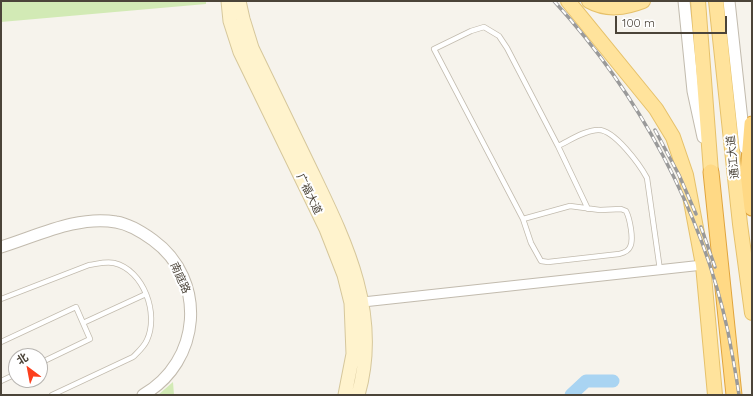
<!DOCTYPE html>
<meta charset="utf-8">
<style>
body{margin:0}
#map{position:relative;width:753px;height:396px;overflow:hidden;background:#f6f3ec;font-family:Quicksand,"Noto Sans SC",sans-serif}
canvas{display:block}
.frame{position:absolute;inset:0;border:2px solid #4b4439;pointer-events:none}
.north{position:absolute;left:8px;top:348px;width:40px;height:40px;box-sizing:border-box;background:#fff;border:1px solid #b7b4b0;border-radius:50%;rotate:328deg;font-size:11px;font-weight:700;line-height:16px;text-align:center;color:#4b4439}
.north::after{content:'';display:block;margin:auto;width:14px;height:18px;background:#fc3f1d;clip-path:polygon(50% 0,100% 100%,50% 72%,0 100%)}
.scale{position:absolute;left:615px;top:16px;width:112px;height:18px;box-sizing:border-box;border:2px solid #4b4439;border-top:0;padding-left:5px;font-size:12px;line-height:14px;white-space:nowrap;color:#4b4439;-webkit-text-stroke:3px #fff;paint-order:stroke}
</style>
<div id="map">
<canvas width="753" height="396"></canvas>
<div class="frame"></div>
<div class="north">北</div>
<div class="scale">100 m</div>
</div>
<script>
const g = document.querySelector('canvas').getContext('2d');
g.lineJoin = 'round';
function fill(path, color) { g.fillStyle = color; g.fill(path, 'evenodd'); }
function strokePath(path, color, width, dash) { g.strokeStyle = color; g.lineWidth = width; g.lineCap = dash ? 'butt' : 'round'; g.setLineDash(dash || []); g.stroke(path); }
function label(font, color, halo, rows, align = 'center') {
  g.font = font + ' Quicksand,"Noto Sans SC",sans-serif'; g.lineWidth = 4; g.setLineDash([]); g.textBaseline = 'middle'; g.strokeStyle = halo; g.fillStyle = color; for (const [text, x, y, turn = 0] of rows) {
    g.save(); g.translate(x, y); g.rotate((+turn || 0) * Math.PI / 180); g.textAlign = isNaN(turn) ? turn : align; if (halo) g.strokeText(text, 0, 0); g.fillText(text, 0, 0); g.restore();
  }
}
fill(new Path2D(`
 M1,1h205v3l-205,18z
 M173,382l1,13h-16z`), '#d2eab5');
strokePath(new Path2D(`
 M571,395l15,-14h27`), '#a9d4f2', 13);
const service = new Path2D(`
 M558,146c11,-5 27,-16 40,-16 16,-1 42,35 49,48l13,92
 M570,206l30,4 21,-1 5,2c4,8 8,29 4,36 -2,5 -7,6 -11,7l-71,8 -7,-1 -10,-18 -8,-24z
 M523,219l-89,-170 37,-18 13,-4 15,9 8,12 51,98 30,63
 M1,299l88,-34c8,-1 17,-4 25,-2 30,7 45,51 33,77 -3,7 -9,12 -14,17l-81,38
 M83,323l63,-29
 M1,342l75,-35 14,32 -50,24
 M1,381l15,-7`);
const minor = new Path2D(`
 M363,302l340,-37`);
const tertiary = new Path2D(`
 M684,1l9,90 10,46
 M729,1l16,147
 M1,247c36,-11 77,-32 115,-25 13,2 26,10 37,18 55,40 48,122 -10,155`);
const secondary = new Path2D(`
 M228,1l2,20 10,31 86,177 18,46 7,28 2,51 -8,41
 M239,1l4,18 9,29c19,39 38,78 57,118 35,73 73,146 49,229`);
const primary = new Path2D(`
 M568,1l88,108 17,28 13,38 17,90 12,130
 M589,1c18,10 36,7 54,0
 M698,1l13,171
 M716,1l24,223 12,89`);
const trunk = new Path2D(`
 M752,124l-4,49 4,35
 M711,172l23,223`);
strokePath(service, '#c2bbae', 6);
strokePath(minor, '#c2bbae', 11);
strokePath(tertiary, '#c2bbae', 13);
strokePath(secondary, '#d6c79b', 15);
strokePath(primary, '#e6c16a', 16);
strokePath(trunk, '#e0a43c', 17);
strokePath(service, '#fff', 4.5);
strokePath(minor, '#fff', 9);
strokePath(tertiary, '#fff', 11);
strokePath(secondary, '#fff3cd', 13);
strokePath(primary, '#ffe39c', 14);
strokePath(trunk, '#ffd985', 15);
const rail = new Path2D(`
 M554,1c84,92 148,209 174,331 4,21 8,42 11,63
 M655,130l24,45 17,39
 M701,227l14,40`);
strokePath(rail, '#9a9a9a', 3.5);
strokePath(rail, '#fff', 2, [6]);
label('11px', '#4b4439', '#fff', [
 ["通江大道",733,157,-96],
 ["广福大道",309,194,64],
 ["南庭路",180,278,66]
]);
</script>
